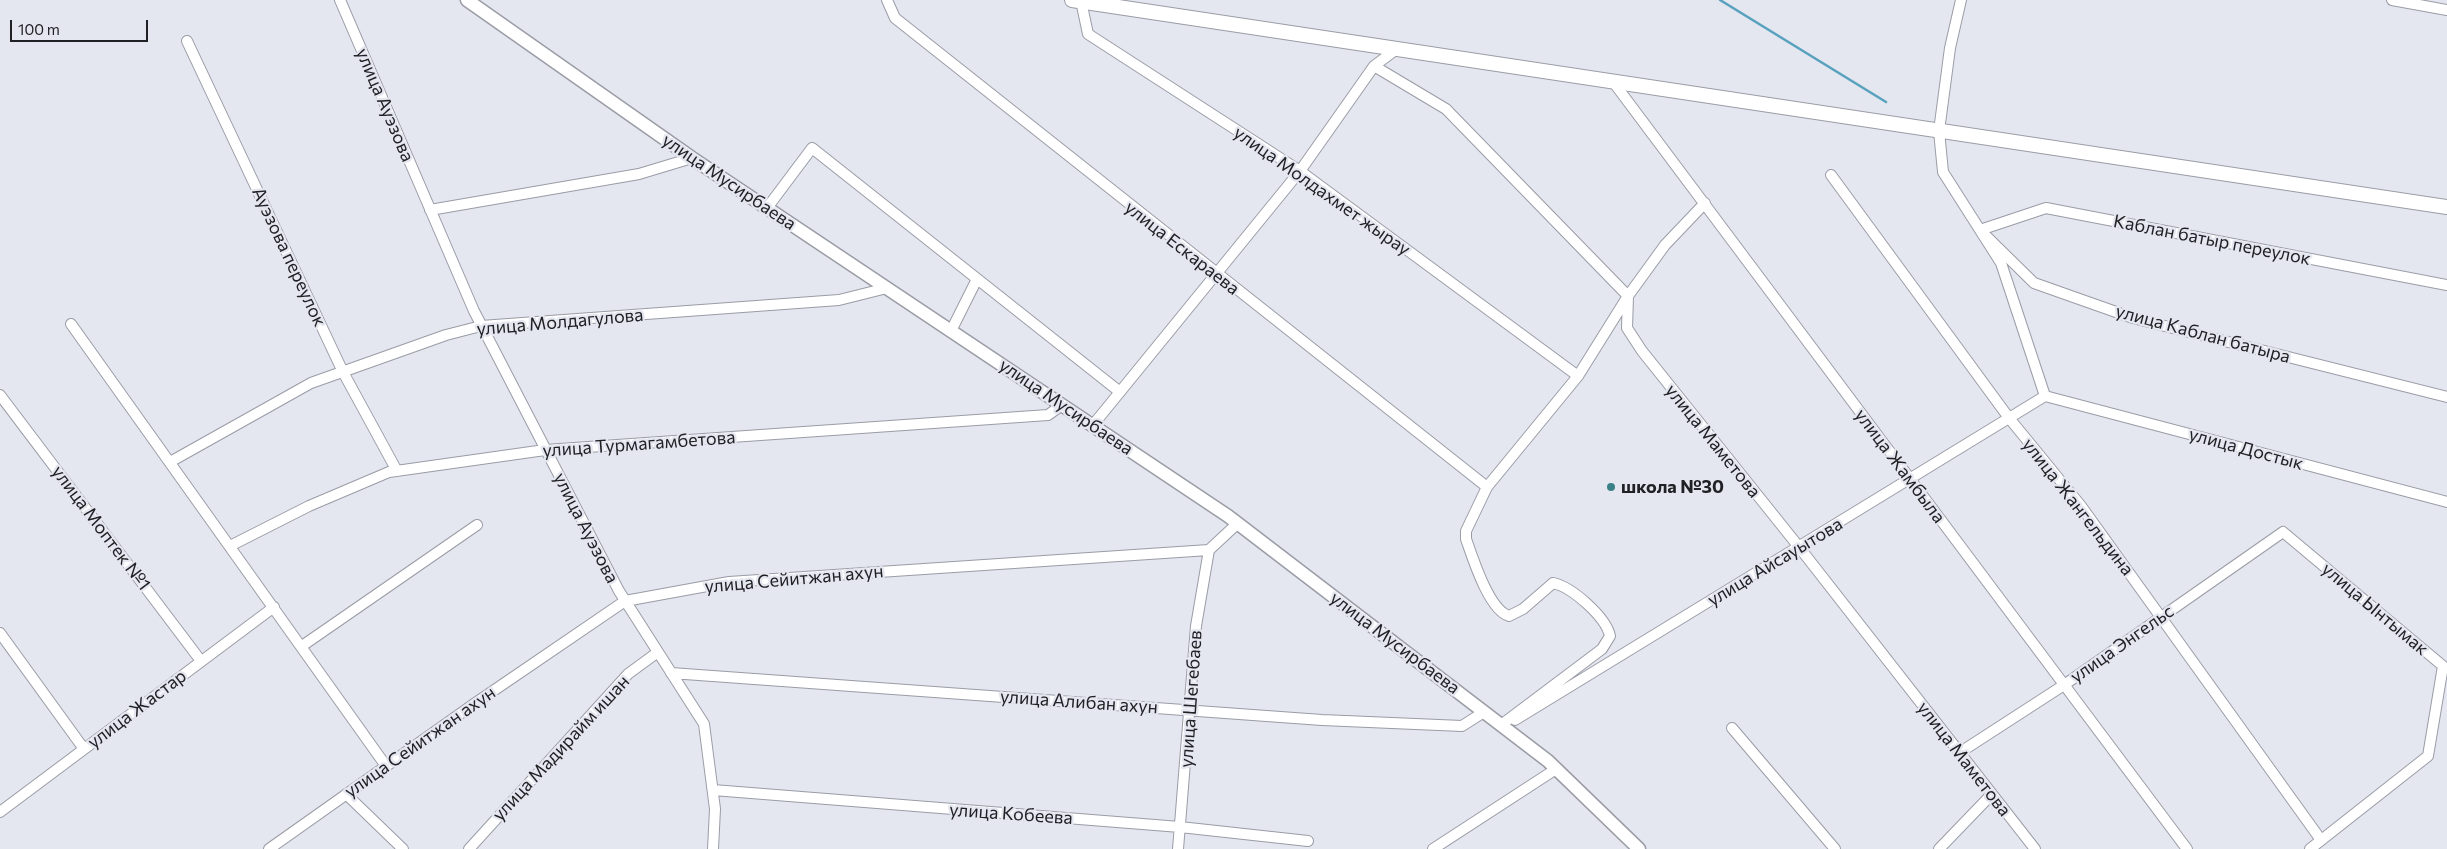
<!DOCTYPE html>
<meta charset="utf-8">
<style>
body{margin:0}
#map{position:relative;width:2447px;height:849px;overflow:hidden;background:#e4e6f0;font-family:Commissioner,sans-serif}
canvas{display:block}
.scale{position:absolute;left:10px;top:20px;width:138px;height:22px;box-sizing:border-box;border:2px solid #202124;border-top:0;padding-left:6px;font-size:15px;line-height:18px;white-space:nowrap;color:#202124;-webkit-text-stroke:4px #e4e6f0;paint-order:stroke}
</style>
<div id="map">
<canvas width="2447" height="849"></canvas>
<div class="scale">100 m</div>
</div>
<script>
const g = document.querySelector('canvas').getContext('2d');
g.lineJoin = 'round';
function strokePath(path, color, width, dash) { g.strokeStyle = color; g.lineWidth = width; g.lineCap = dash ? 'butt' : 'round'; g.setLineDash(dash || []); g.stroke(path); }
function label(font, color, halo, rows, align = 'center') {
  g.font = font + ' Commissioner,sans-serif'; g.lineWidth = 4.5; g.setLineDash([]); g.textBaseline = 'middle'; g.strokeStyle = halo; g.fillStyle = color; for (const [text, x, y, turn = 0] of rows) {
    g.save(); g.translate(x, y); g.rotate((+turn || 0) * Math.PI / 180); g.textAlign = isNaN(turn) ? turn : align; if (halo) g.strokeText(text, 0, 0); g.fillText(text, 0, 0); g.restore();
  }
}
strokePath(new Path2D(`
 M1720,0l166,102`), '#58a2be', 2.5);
const minor = new Path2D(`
 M340,0l134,311 145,280 85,133 11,85 -2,40
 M887,0l8,18 592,469
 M1961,0l-11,48 -11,83 4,41 58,91 44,133
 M2392,0l55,10
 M1081,1l7,33 212,137 278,205
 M187,41l156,331 54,99
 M1374,66l72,43 182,187 -1,32 15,23 157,196 236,302
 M1614,83l573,766
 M1831,175l178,243 72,88 240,334
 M767,208l45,-60 308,244
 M430,210l209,-36 53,-16
 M2447,285l-401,-77 -66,22 54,53 99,35 314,79
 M71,324l315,442
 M951,331l26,-52
 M0,395l201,266
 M2045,396l402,106
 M1093,425l207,-254 74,-105 24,-18
 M170,462l141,-79 135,-48 35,-9 358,-26 48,-12
 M230,546l79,-40 80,-34 156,-22 503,-35 14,-10
 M0,633l84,116
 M302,646l175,-121
 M671,673l651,47 140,6 22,-14
 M1515,720l530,-324
 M1501,725l101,-76 8,-13c-4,-19 -38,-49 -57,-53l-30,26 -14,7c-20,-6 -36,-57 -43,-77v-8l21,-44 91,-111 50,-80 37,-51 40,-42
 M1732,728l103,121
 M1959,753l105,-68 219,-153 160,134 -15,90 -118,93
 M713,790l467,37 128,14
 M346,794l57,55
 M0,812l274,-205
 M269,849l205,-145 151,-103 104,-19 480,-32 29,-27
 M469,849l159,-175 30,-22
 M1178,849l18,-223 13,-76
 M1433,849l123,-80
 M1939,849l53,-55`);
const tertiary = new Path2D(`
 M467,0l225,158 536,358 320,245 91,88`);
const secondary = new Path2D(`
 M1072,0l1375,207`);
strokePath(minor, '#9a9ca6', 12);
strokePath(tertiary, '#9a9ca6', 15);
strokePath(secondary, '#9a9ca6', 16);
strokePath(minor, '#fff', 10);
strokePath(tertiary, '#fff', 12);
strokePath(secondary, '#fff', 14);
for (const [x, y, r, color] of [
 [1611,487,5,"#398186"]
]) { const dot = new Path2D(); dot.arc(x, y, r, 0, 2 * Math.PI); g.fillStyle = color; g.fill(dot); strokePath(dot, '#e4e6f0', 2); }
label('18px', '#202124', '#e4e6f0', [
 ["улица Ауэзова",385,105,67],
 ["улица Мусирбаева",729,182,34],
 ["улица Молдахмет жырау",1322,191,35],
 ["Каблан батыр переулок",2212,240,11],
 ["улица Ескараева",1182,248,38],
 ["Ауэзова переулок",289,257,65],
 ["улица Молдагулова",560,322,-5],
 ["улица Каблан батыра",2203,334,15],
 ["улица Мусирбаева",1066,407,34],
 ["улица Маметова",1713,441,51],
 ["улица Турмагамбетова",639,444,-4],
 ["улица Достык",2246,449,15],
 ["улица Жамбыла",1900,466,53],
 ["улица Жангельдина",2078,507,52],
 ["улица Моптек №1",101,528,53],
 ["улица Ауэзова",586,528,63],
 ["улица Айсауытова",1775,562,-31],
 ["улица Сейитжан ахун",794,579,-5],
 ["улица Ынтымак",2375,609,40],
 ["улица Мусирбаева",1395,643,37],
 ["улица Энгельс",2122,644,-35],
 ["улица Шегебаев",1191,699,-86],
 ["улица Алибан ахун",1079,702,4],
 ["улица Жастар",137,709,-37],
 ["улица Сейитжан ахун",420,742,-35],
 ["улица Мадирайм ишан",561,748,-47],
 ["улица Маметова",1964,759,52],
 ["улица Кобеева",1011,814,4]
]);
label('bold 18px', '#202124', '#e4e6f0', [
 ["школа №30",1621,487]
], 'left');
</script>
